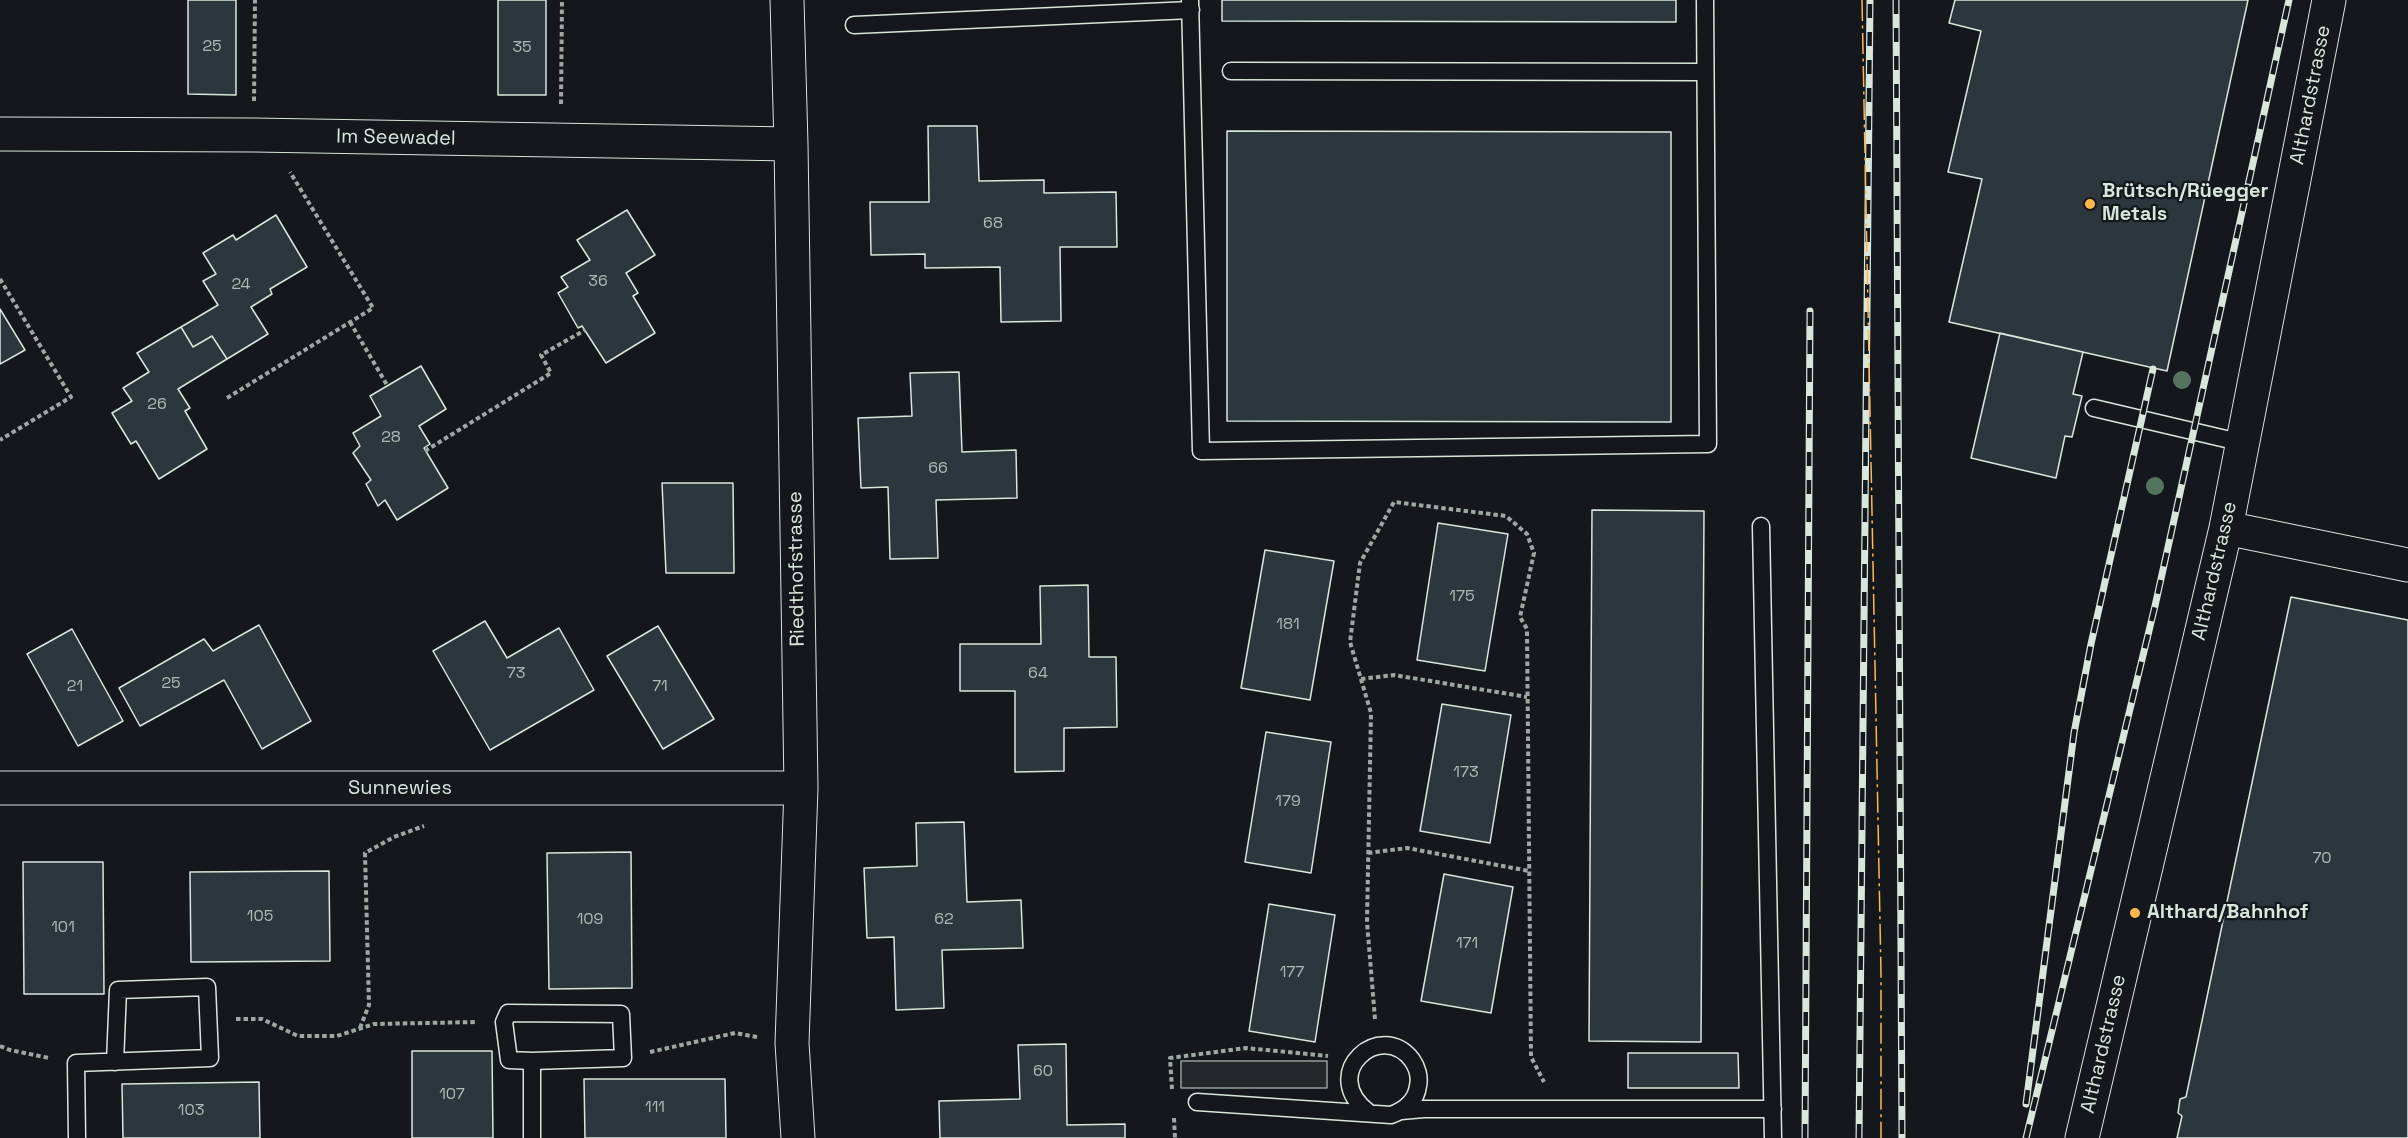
<!DOCTYPE html>
<meta charset="utf-8">
<style>
body{margin:0}
canvas{display:block;background:#14181c}
</style>
<canvas width="2408" height="1138"></canvas>
<script>
const g = document.querySelector('canvas').getContext('2d');
g.lineJoin = 'round';
function fill(path, color) { g.fillStyle = color; g.fill(path, 'evenodd'); }
function strokePath(path, color, width, dash) { g.strokeStyle = color; g.lineWidth = width; g.lineCap = dash ? 'butt' : 'round'; g.setLineDash(dash || []); g.stroke(path); }
function label(font, color, halo, rows, align = 'center') {
  g.font = font + ' "Space Grotesk",sans-serif'; g.lineWidth = 4.5; g.setLineDash([]); g.textBaseline = 'middle'; g.strokeStyle = halo; g.fillStyle = color; for (const [text, x, y, turn = 0] of rows) {
    g.save(); g.translate(x, y); g.rotate((+turn || 0) * Math.PI / 180); g.textAlign = isNaN(turn) ? turn : align; if (halo) g.strokeText(text, 0, 0); g.fillText(text, 0, 0); g.restore();
  }
}
const parking = new Path2D(`
 M1181,1061h146v27h-146z`);
fill(parking, '#24282b');
strokePath(parking, '#939e99', 1.5);
const building = new Path2D(`
 M188,0h48v95l-48,-1z
 M498,0h48v95h-48z
 M1222,0h454v22l-454,-1z
 M1955,0h293l-81,371 -218,-49 33,-143 -34,-7 33,-141 -32,-8z
 M928,126h49l2,55 65,-1v13l72,-1 1,55h-57l1,74 -60,1 -1,-55 -75,1v-14l-54,1 -1,-53h59z
 M1227,131l444,1v290l-444,-1z
 M627,210l28,45 -29,18 12,20 -5,3 22,37 -49,30 -24,-37 -4,2 -20,-35 10,-6 -7,-10 29,-17 -13,-20z
 M276,215l31,52 -37,22 2,5 -21,13 17,27 -41,25 -15,-23 -19,11 -12,-20 37,-22 -15,-24 13,-7 -13,-21 30,-18 3,5z
 M0,309l25,41 -25,14z
 M181,327l12,20 19,-11 15,23 -49,30 12,19 -5,3 22,38 -48,30 -23,-38 -5,3 -19,-31 20,-12 -9,-13 26,-16 -12,-19z
 M2000,333l83,19 -10,42 9,2 -10,41 -7,-1 -9,42 -85,-20z
 M421,366l25,43 -27,17 11,18 -6,4 24,40 -51,32 -12,-20 -7,6 -12,-22 5,-4 -18,-27 7,-7 -7,-13 28,-17 -11,-20z
 M959,372l3,80 54,-2 1,48 -81,2 2,58 -48,1 -2,-72 -27,1 -3,-70 54,-2 -2,-43z
 M662,483h71l1,90h-68z
 M1592,510l112,1 -3,531 -112,-1z
 M1438,523l70,11 -23,137 -68,-11z
 M1265,550l69,11 -24,139 -69,-12z
 M1088,585l1,72h27l1,70 -53,1v43l-49,1v-81h-55v-47h81l-1,-58z
 M2291,597l117,23v518h-231l5,-22 -4,-3 2,-14 6,-2z
 M485,621l22,37 52,-30 35,62 -104,60 -57,-99z
 M259,625l52,96 -49,28 -38,-69 -84,46 -21,-38 85,-49 9,12z
 M658,626l56,93 -51,30 -56,-93z
 M72,629l51,92 -45,25 -51,-92z
 M1442,704l69,11 -21,128 -70,-12z
 M1266,732l65,10 -20,131 -66,-11z
 M964,822l3,80 54,-2 2,48 -81,2 2,58 -48,2 -2,-73 -27,1 -3,-70 53,-2 -1,-43z
 M631,852l1,136 -83,1 -2,-136z
 M23,862h80l1,132h-80z
 M329,871l1,90 -139,1 -1,-90z
 M1444,874l69,13 -22,126 -70,-12z
 M1269,904l66,11 -20,127 -66,-11z
 M1066,1044l1,81 58,-1v14h-185l-1,-37 81,-2 -2,-54z
 M412,1051h80l1,87h-81z
 M1628,1053h110l1,35h-111z
 M584,1079h141l1,59h-141z
 M259,1082l1,56h-137l-1,-54z`);
fill(building, '#2c363c');
strokePath(building, '#d8e6dc', 1.5);
const service = new Path2D(`
 M1190,0l11,451 507,-7 -3,-444
 M854,25l337,-15
 M1231,71l474,1
 M2094,408l149,35
 M1761,526l12,612
 M508,1013l113,1 2,44 -91,3 -23,-1 -5,-38z
 M532,1061v77
 M1197,1102l194,13c14,-5 25,-14 27,-29 2,-9 -1,-19 -6,-26 -31,-41 -94,13 -44,52
 M1401,1111l23,-2h349
 M77,1138l-1,-75 134,-5 -3,-71 -89,3 -3,72`);
const minor = new Path2D(`
 M787,0l4,144 10,644 -9,255 6,95
 M0,134l254,1 537,9
 M2226,528l182,37
 M0,788h801
 M2082,1138l144,-610 103,-528`);
strokePath(service, '#d8e6dc', 19);
strokePath(minor, '#d8e6dc', 35);
strokePath(new Path2D(`
 M254,101l1,-101
 M561,104l1,-104
 M0,279l71,118 -71,43
 M350,322l37,63
 M227,398l146,-90 -83,-136
 M425,451l126,-78 -10,-18 44,-25
 M1361,679l33,-4 133,22
 M1368,853l39,-5 122,23
 M236,1019h26l36,17h39l37,-12 103,-2
 M1375,1019l-8,-97 4,-209 -21,-71 10,-79 34,-61 112,14 21,18 7,19 -14,64 7,12 4,428 13,25
 M360,1028l9,-23 -4,-152 29,-16 30,-11
 M0,1046l10,4 39,8
 M650,1052l85,-19 22,4
 M1172,1089l-2,-31 76,-10 82,8
 M1174,1118l1,20`), '#9da8a2', 4, [4.5, 3]);
strokePath(service, '#14181c', 16);
strokePath(minor, '#14181c', 33);
const rail = new Path2D(`
 M1896,0l6,1138
 M2026,1104l48,-371 17,-89 62,-275
 M1805,1138l5,-827
 M1859,1138l11,-1138
 M2026,1138l129,-532 134,-606`);
strokePath(rail, '#d8e6dc', 7);
strokePath(rail, '#14181c', 4.5, [14]);
strokePath(new Path2D(`
 M1862,0l19,974v164`), '#ffb74d', 1.5, [21, 4.5, 3, 4.5]);
g.fillStyle = '#55745f';
for (const [x, y] of [
 [2182,380],
 [2155,486]
]) { g.beginPath(); g.arc(x, y, 9, 0, 2 * Math.PI); g.fill(); }
for (const [x, y, r, color] of [
 [2090,204,6,"#ffb74d"],
 [2135,913,6,"#ffb74d"]
]) { const dot = new Path2D(); dot.arc(x, y, r, 0, 2 * Math.PI); g.fillStyle = color; g.fill(dot); strokePath(dot, '#14181c', 2); }
label('16px', '#adbab4', null, [
 ["25",212,47],
 ["35",522,48],
 ["68",993,224],
 ["36",598,282],
 ["24",241,285],
 ["26",157,405],
 ["28",391,438],
 ["66",938,469],
 ["175",1462,597],
 ["181",1288,625],
 ["73",516,674],
 ["64",1038,674],
 ["25",171,684],
 ["21",75,687],
 ["71",660,687],
 ["173",1466,773],
 ["179",1288,802],
 ["70",2322,859],
 ["105",260,917],
 ["109",590,920],
 ["62",944,920],
 ["101",63,928],
 ["171",1467,944],
 ["177",1292,973],
 ["60",1043,1072],
 ["107",452,1095],
 ["111",655,1108],
 ["103",191,1111]
]);
label('20px', '#d8e6dc', '#14181c', [
 ["Althardstrasse",2311,95,-79],
 ["Im Seewadel",396,138,1],
 ["Riedthofstrasse",797,569,-91],
 ["Althardstrasse",2215,571,-77],
 ["Sunnewies",400,789],
 ["Althardstrasse",2104,1044,-77]
]);
label('bold 20px', '#d8e6dc', '#14181c', [
 ["Brütsch/Rüegger",2102,192],
 ["Metals",2102,215],
 ["Althard/Bahnhof",2147,913]
], 'left');
</script>
